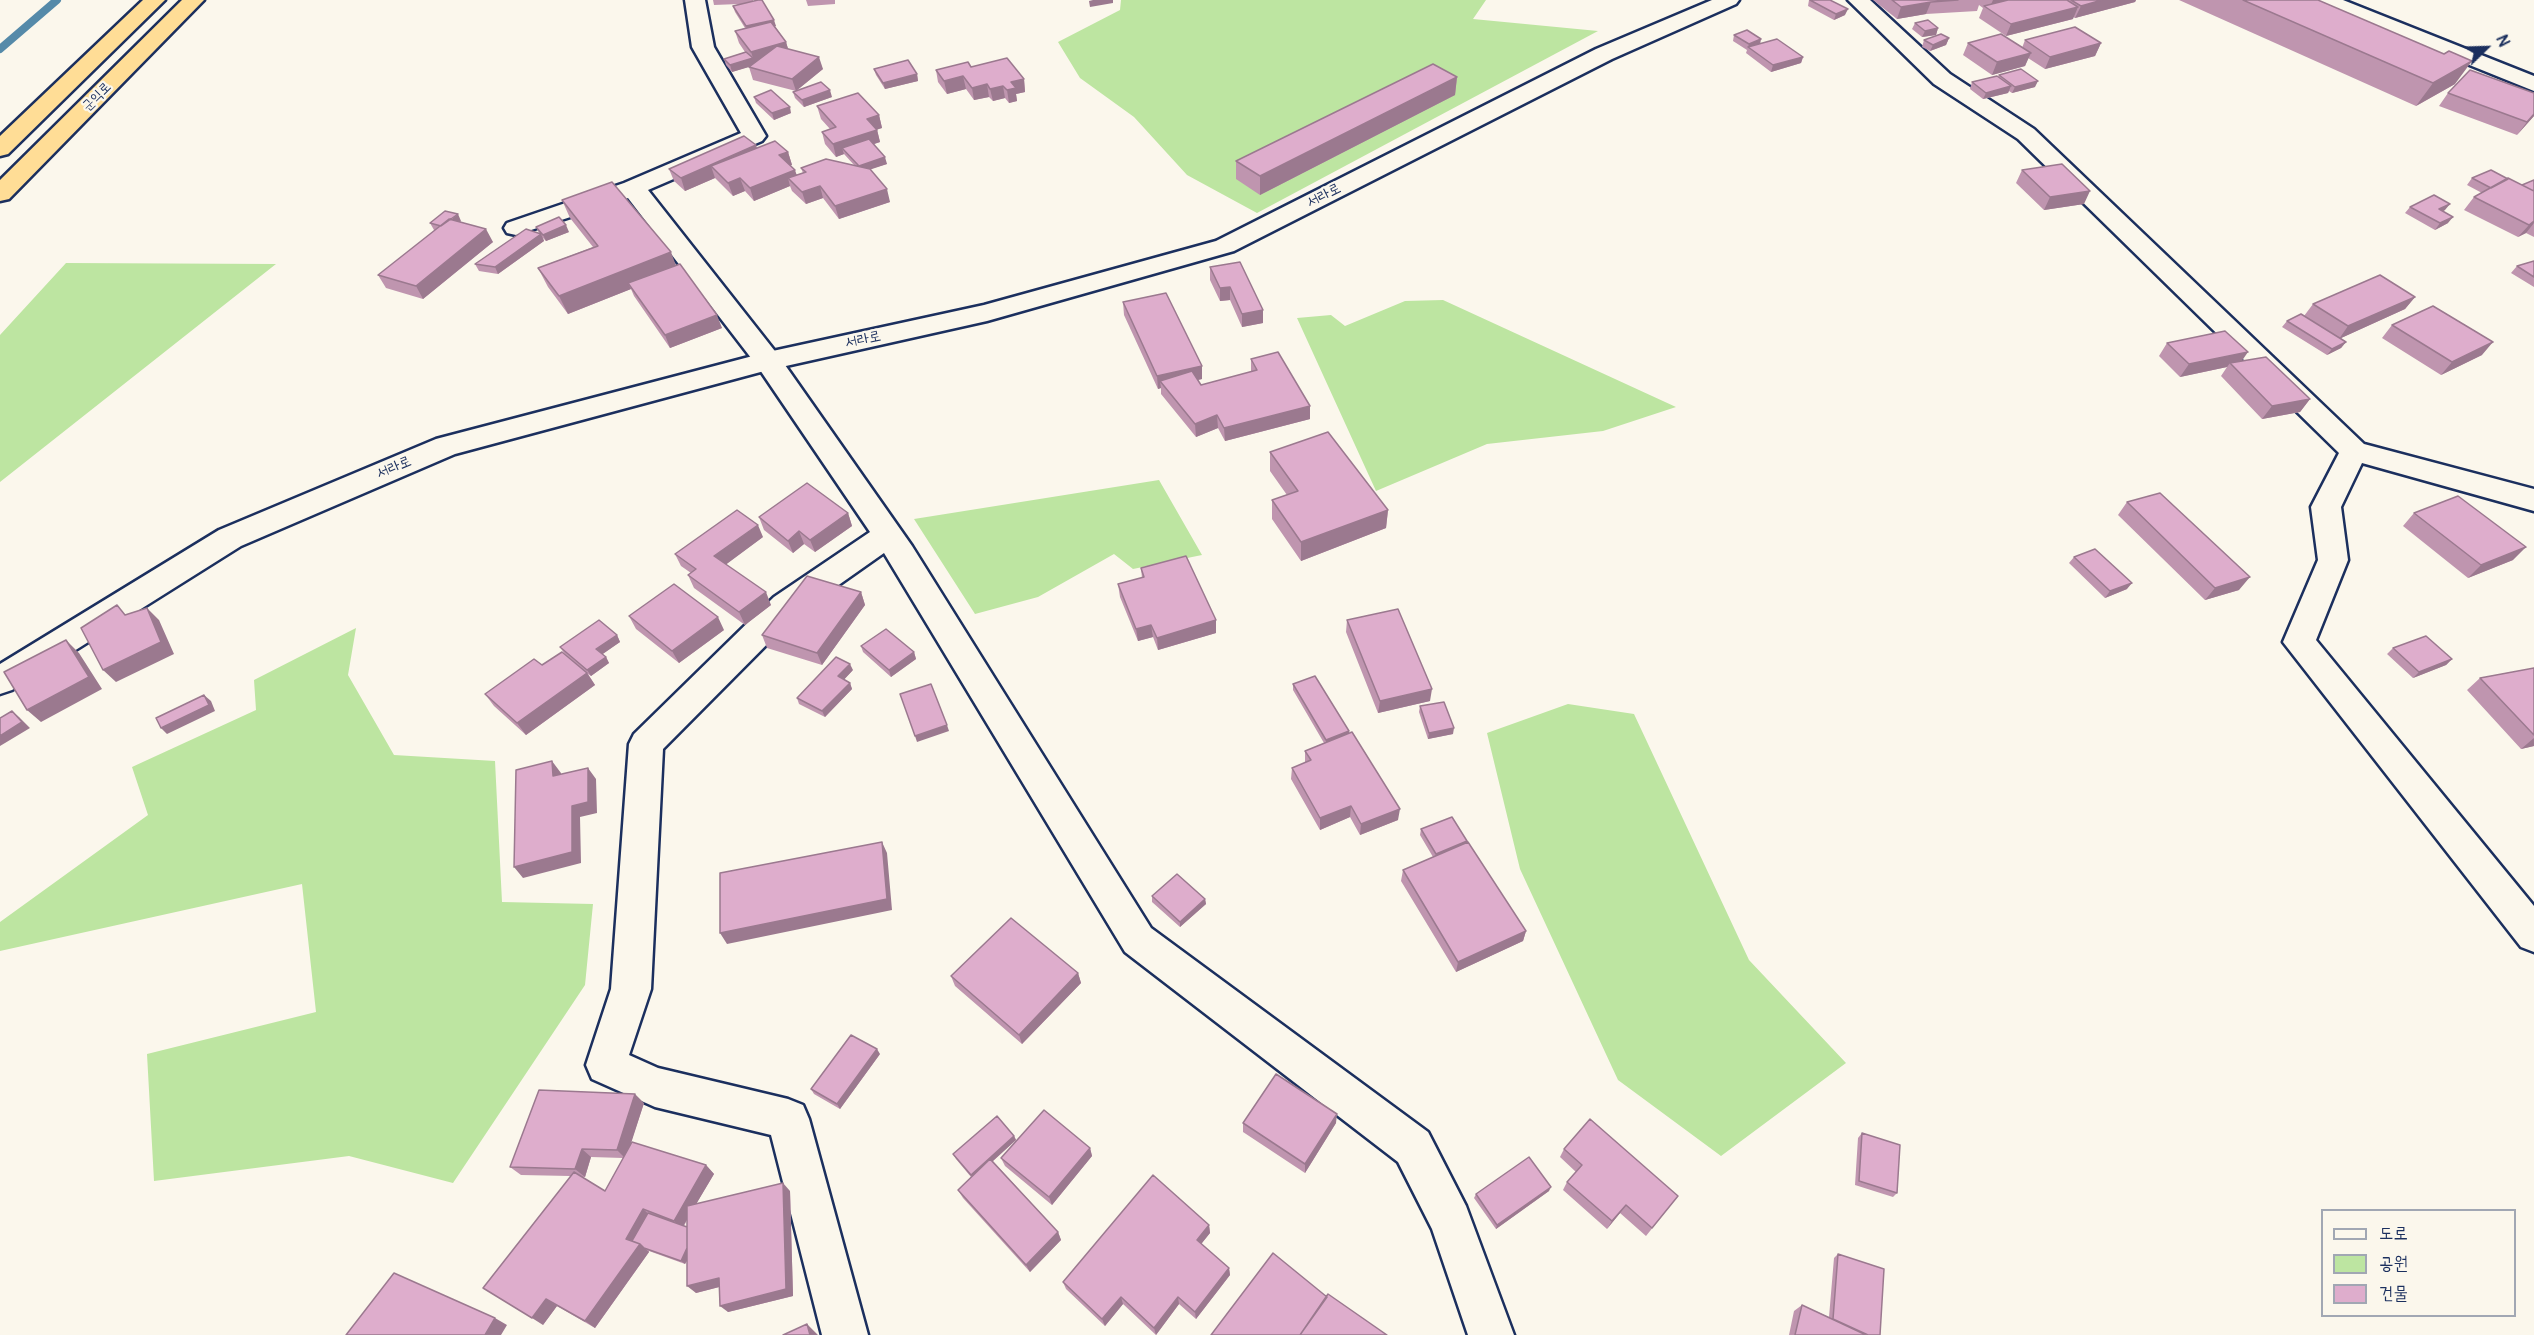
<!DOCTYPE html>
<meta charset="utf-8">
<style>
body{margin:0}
#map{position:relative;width:2534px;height:1335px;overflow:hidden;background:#fbf7ec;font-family:Pangolin,"Poor Story",sans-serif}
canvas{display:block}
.legend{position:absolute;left:2321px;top:1209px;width:195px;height:108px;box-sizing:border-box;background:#fbf7ec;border:2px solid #a1a7b3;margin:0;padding:8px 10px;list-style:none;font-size:18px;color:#1b2f5e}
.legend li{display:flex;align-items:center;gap:12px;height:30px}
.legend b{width:30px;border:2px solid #a1a7b3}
.north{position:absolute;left:2456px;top:18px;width:60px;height:60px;-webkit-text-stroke:4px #fbf7ec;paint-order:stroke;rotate:67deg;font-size:16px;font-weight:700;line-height:24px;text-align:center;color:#1b2f5e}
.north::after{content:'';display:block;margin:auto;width:21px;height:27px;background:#1b2f5e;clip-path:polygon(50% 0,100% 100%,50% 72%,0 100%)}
</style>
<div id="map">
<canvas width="2534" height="1335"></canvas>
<ul class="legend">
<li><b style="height:8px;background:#fbf7ec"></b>도로</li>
<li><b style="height:16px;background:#bde5a1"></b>공원</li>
<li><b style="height:16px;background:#deadcc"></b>건물</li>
</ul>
<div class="north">N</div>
</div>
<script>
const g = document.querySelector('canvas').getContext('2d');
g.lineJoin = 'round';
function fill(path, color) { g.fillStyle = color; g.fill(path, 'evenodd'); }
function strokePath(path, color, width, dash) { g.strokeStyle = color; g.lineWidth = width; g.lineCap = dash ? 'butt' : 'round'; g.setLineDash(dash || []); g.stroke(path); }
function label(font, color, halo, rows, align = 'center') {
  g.font = font + ' Pangolin,"Poor Story",sans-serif'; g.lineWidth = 4.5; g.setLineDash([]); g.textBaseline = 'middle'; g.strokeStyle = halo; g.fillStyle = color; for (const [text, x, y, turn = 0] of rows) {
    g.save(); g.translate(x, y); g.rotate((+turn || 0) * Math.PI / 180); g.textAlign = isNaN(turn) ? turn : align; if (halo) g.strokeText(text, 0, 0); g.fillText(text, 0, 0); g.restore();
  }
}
fill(new Path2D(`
 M1121,0h365l-13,19 125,12 -341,182 -70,-38 -53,-58 -54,-39 -22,-36 62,-32z
 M66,263l210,1 -276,218v-147z
 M1443,300l233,107 -73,24 -116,13 -111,47 -79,-173 34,-3 14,11 60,-25z
 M1159,480l43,75 -69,14 -19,-15 -76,43 -63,17 -61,-95z
 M356,628l-8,47 46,80 101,6 7,141 91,2 -8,81 -132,198 -104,-27 -195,25 -7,-127 169,-42 -14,-128 -302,67v-29l148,-107 -16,-48 124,-57 -2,-30z
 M1568,704l66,10 115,246 97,103 -125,93 -103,-76 -98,-211 -33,-136z`), '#bde5a1');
strokePath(new Path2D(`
 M0,49l57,-49`), '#558aa9', 8);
const street = new Path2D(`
 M685,0h20l9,47 52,89 -4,5 -114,49 130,165 134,191 239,382 277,204 38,74 48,129h-46l-36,-106 -34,-67 -273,-210 -241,-399 -88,62 -133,134 -12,240 -22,66 29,13 130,31 15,6 6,14 59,216h-46l-51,-200 -116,-28 -63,-28 -6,-14 25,-76 18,-245 5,-10 140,-137 96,-65 -112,-165 -130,-169 -112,37 -9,-2 -3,-5 3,-5 117,-40 117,-50 -49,-86z
 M1848,0h22l80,74 84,55 330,315 170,45v22l-172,-48 -21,44 7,53 -32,80 218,266v46l-13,-5 -238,-305 35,-82 -7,-53 28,-54 -321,-314 -84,-55z
 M2315,0h28l191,76v15l-216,-87z`);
const secondary = new Path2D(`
 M1712,0h27l-3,4 -124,55 -378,192 -247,70 -219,49 -313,84 -214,92 -229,144 -12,4v-30l219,-134 217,-91 332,-87 216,-47 232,-64 380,-192z`);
const highway = new Path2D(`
 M143,0h22l-157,154 -8,2v-20z
 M182,0h22l-195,199 -9,2v-21z`);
strokePath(street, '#1b2f5e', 5);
strokePath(secondary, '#1b2f5e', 5);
strokePath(highway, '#1b2f5e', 5);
fill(street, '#fbf7ec');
fill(secondary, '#fbf7ec');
fill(highway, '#ffdd96');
fill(new Path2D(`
 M713,0h40v1l23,25h-1l11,16 2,7 35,20 -27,22 -43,-11 -4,-13 2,-1 -19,6 -6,-7 -2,-6 21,-7 -6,-9 -4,-12 10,-3 -10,-16 -2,-6 6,-2 -25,1z
 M806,0h29v4l-27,2z
 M1809,0h21l15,15 -11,5 -26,-14z
 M1873,0h263l-1,2 -60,16 -2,-1v2l-67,17 -27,-18 4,-10 -4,-3 -2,6 -51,3 -29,5z
 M2179,0h139l137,84 -39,22z
 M1915,23l23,5 -2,7 -14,2 -10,-8z
 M1734,35l69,22 -2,6 -30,9 -25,-19 1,-3 -14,-9z
 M1949,38l-3,7 -16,6 -8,-4 2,-7z
 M2025,40l76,3 -6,13 -50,13 -17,-11 -3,8 -33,9 -29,-20 5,-12 54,5z
 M971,67l53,12 1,13 -9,2 1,7 -8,2 -4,-5 -12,3 -4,-4 -15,3 -8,-11 -19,5 -9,-12 -2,-12z
 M874,69l43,5 1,7 -33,8 -9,-14z
 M1999,75l36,12 -23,6 -3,-2 -1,2 -25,6 -13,-10 2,-7 26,-5z
 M1457,77l-2,18 -195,100 -24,-16v-18z
 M793,92l39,5 -28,10 -9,-9z
 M2448,93h86v23l-17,19 -78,-29z
 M754,97l37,16 -17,7 -18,-17z
 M817,106l62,9 3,13 -5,1 3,13 -6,2 13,20 -17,5 20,33 -51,17 -16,-21 -17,6 -14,-13 -2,-5 -36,15 -9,-10 -12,5 -18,-18 -30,13 -11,-10 -5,-12 88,-21 31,4 4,13h-2l7,10 6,-2 -2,-5 53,-3 -10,-11 -8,3 -11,-13 -3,-12 8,-3 -9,-10z
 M2022,170l62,34 -40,6 -28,-27z
 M2472,178l50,7 12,-5v57l-8,-4 -8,4 -54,-27 10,-13 8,-4 -15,-8z
 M562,200l114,65 46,63 -52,20 -36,-52 -3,-7 -63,25 -20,-27 -10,-19 55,-21 -23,-29z
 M2410,207l35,3 -2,1 5,12 -13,7 -30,-17z
 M461,221l-1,1 33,20 -70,57 -37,-11 -8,-13 58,-45h-2l-4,-7z
 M536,227l33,5 -23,9 -3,-3 1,3 -46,33 -19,-3 -4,-7 64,-31z
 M2534,261v26l-23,-14 6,-7z
 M1240,262l23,61 -21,4 -12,-27 -10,1 -10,-21v-13z
 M2415,297l-10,12 -64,29 5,4 -5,6 -14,7 -45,-28 5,-6 17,-5 9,-12z
 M1123,302l79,64v13l-4,1 3,5 50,-13v-13l59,60 -85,22 -7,-13 -22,9 -35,-43v-6l-3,1 -34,-74z
 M2392,325l90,30 -41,20 -59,-37z
 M2167,343l74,18 69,38 -10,13 -38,7 -41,-43 6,-9 -47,10 -21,-21z
 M1270,452l118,58 -2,18 -85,33 -29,-42v-19l15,-5 -17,-24z
 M2127,502l112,88 -34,10 -87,-85z
 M848,513l4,13 -37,26 -11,-8 -11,9 -29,-23 -5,-13z
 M2414,513l99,47 -45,18 -65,-52z
 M763,537l-37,27 45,41 -26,20 -51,-37 -6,-13 3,-2 -10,-7 -6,-12z
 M2074,557l53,32 -22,9 -36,-35z
 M1141,568l75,65 -58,17 -5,-13 -15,4 -18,-44 -2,-13 24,-6z
 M861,592l4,13 -43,60 -55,-17 -5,-13z
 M629,616l95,14 -45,33 -43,-34z
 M1347,620l83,81 -52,12 -32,-81z
 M617,635l3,7 -18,12 4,3 3,6 -18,13 -3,-2 7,11 -69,50 -32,-29 -9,-12 57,-29 41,5 -19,-17 -4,-6z
 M861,646l53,6 2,7 -25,18 -28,-25z
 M2393,648l59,11 -6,6 -33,13 -26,-24z
 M2534,668v78l-13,3 -54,-59 13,-12z
 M853,670l-9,9 6,4 2,6 -27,28 -26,-13 -2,-6z
 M1293,684l56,47v2l49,87 -38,15 -10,-18 -30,13 -29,-51 1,-11 13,-5v-12l19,-8 -31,-53z
 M1420,706l33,28 -25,5 -9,-27z
 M1421,829l46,12 -1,2 60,88 -3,10 -67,31 -55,-91 2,-11 30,-13 -13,-22z
 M1152,896l53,3 1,5 -26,23 -28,-25z
 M1078,973l3,10 -59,61 -67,-58 -4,-10z
 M880,1054l-40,55 -26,-15 -3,-5z
 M644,1103l-14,42 76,20 8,9 -18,30 94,-13 3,105 -65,16 -9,-25 -23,6 -9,-32 -2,3 -36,-13v1l-54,76 -38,-22 -14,19 27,-149 -49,-1 -11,-8zM591,1157l32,1 -18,33 -23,-14h3zM687,1220v7l-3,-1z
 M1243,1123h93l-31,50 -62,-41z
 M1862,1133l35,60 -4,4 -38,-12 3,-47z
 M1014,1136l2,4 -23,21 65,71 3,8 -31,32 -67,-74 -5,-8 13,-13 -15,-18 -3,-5z
 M1090,1148l2,8 -40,49 -47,-39 -4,-8z
 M1564,1149l114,47 -32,40 -26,-23 -13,16 -44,-39 4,-8 9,-10 -16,-15z
 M1549,1191l-53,38 -22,-31 2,-4z
 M1209,1225l1,8 -9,11 28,24 1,7 -34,44 -17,-15 -23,31 -33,-31 -18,22 -39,-37 -3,-7z
 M1838,1254l42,81h-91l5,-24 8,-6 27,12 5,-59z`), '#bf95af');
fill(new Path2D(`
 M1093,0h20v3l-23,4 -1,-6z
 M1993,0h37l-41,9z
 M2102,0h34l-1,2 -60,16 6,-12z
 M1931,2l-5,12 -29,5 4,-12z
 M2078,7l-5,12 -67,17 5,-12z
 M1848,9l-3,6 -11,5 2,-6z
 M774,20l2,6 -28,7 -2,-7z
 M1938,28l-2,7 -14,2 3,-6z
 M1949,38l-3,7 -16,6 3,-6z
 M1761,39l-1,6 -12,2 1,-3z
 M786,42l4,13 -58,17 -2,-7 23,-7 -2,-6z
 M2101,43l-6,13 -50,13 5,-12z
 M2031,53l-6,13 -33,9 5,-13z
 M819,57l4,12 -27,22 -4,-12z
 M1803,57l-2,6 -30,9 2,-7z
 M2472,61l-17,23 -39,22 17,-23z
 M917,74l1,7 -33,8 -2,-6z
 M963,76l3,13 -19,5 -3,-13z
 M1457,77l-2,18 -195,100v-19z
 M1024,79l1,13 -9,2 1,7 -8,2 -2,-13 4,-8z
 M2038,81l-3,6 -23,6 3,-6z
 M987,84l2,13 -15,3 -2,-12z
 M1003,86l2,12 -12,3 -3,-12z
 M2011,86l-3,7 -25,6 3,-6z
 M830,90l2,7 -28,10 -2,-7z
 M790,107l1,6 -17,7 -2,-7z
 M2534,114v2l-17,19 10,-13z
 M879,115l3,13 -12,4 -3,-13z
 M877,130l3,12 -33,11 -5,-5 2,6 -8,3 -3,-13z
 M756,145l4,12 -49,9 4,12 -30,13 -4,-13z
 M788,152l4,13 -9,3 -4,-13z
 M885,157l2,7 -27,9 -1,-7z
 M795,170l4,12 -11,-4 2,8 -36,15 -4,-13z
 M740,178l5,13 -12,5 -5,-13z
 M820,186l3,12 -17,6 -4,-12z
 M887,189l3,13 -51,17 -4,-13z
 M2090,191l-6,13 -40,6 6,-13z
 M2450,204l-5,6 -11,6 5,-7z
 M458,214l3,7 -15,12 -3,-7z
 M2453,217l-5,6 -13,7 5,-7z
 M2534,221v2l-8,10 -8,4 11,-12z
 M566,225l3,7 -23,9 -3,-6z
 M486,229l7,13 -70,57 -7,-13z
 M541,234l3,7 -46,33 -3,-7z
 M671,252l7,19 -50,12 3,6 -63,25 -9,-18z
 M1230,287v13l-10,1v-13z
 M2415,297l-10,12 -66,30 9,-13z
 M1263,310v13l-21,4v-13z
 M717,315l5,13 -52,20 -5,-13z
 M2346,342l-5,6 -14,7 5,-6z
 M2493,342l-11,13 -41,20 11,-13z
 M2248,352l-9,13 -9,-2 -3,4 -47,10 9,-13z
 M1202,366v13l-37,8 -5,-6 1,7 -3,1 -1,-13z
 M2310,399l-10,13 -38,7 10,-13z
 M1310,406v13l-85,22 -1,-13z
 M1217,415l1,13 -22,9 -1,-13z
 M1388,510l-2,18 -85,33v-19z
 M848,513l4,13 -37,26 -5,-12z
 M758,525l5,12 -43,32 -6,-13z
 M799,531l5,13 -11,9 -5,-12z
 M2526,547l-13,13 -45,18 13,-13z
 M2250,577l-11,13 -34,10 10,-12z
 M2132,583l-5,6 -22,9 5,-7z
 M766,592l5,13 -26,20 -6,-13z
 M861,592l4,13 -43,60 -5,-12z
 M147,608l12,12 15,34 -58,28 -13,-12z
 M718,617l6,13 -45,33 -7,-12z
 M1216,620v13l-58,17 -1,-12z
 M1151,625l2,12 -15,4 -2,-12z
 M617,635l3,7 -20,14 -4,-7z
 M66,640l13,13 23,36 -61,33 -14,-12z
 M914,652l2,7 -25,18 -2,-7z
 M606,657l3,6 -18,13 -4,-6z
 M2452,659l-6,6 -33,13 6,-6z
 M850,664l3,6 -12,13 -3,-7z
 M587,673l8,12 -69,50 -9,-12z
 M850,683l2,6 -27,28 -3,-6z
 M1432,689l-2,12 -52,12 2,-12z
 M204,695l7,6 4,10 -48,23 -6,-6z
 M12,711l7,6 11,11 -30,18v-10z
 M947,725l2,6 -32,11 -2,-6z
 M1454,728l-1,6 -25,5 1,-6z
 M1349,731v6l-23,9v-6z
 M2534,738v8l-13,3z
 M552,761l9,12v15l-8,-12z
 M588,768l8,11 1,34 -17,4 1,46 -58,15 -9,-11 58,-61z
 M1351,806l-1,11 -30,13v-12z
 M1400,809l-2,11 -38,15 1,-11z
 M1467,841l-2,6 -30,12 1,-5z
 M882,842l5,11 5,57 -165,34 -7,-11z
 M1205,899l1,5 -26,23v-5z
 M1526,931l-3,10 -67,31 2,-10z
 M1078,973l3,10 -59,61 -3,-9z
 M877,1049l3,5 -40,55 -3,-5z
 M635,1094l9,9 -18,56 -9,-9z
 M1337,1114l-1,9 -31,50v-9z
 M1014,1136l2,4 -43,39 -2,-4z
 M1090,1148l2,8 -40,49 -3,-8z
 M582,1149l9,8 -6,20 -10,-8z
 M706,1165l8,9 -32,54 -8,-7z
 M783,1183l7,8 3,105 -65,16 -8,-6z
 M1551,1187l-2,4 -53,38 1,-4z
 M1626,1205l-6,8 -13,16 5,-8z
 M643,1209l9,8 -15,28 -11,-6z
 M1209,1225l1,8 -12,15 -1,-8z
 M1058,1232l3,8 -31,32 -4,-7z
 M691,1240l5,4 -11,20 -4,-3z
 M640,1244l9,8 -54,76 -10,-7z
 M1229,1268l1,7 -34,44 -1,-7z
 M719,1278l8,7 -31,8 -9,-7z
 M1121,1297l2,7 -18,22 -3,-7z
 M1178,1297l1,7 -23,31 -2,-7z
 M546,1299l11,7 -14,19 -11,-7z
 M495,1318l12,7 -6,10h-16z
 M807,1324l11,11h-8z`), '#9b798f');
const building = new Path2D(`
 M758,0h4l12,20 -28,6 -13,-20z
 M1810,0h20l18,9 -12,5z
 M1892,0h66l-27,2 -30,5z
 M2008,0h59l11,7 -67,17 -27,-18z
 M2071,0h31l-21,6z
 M2243,0h75l126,54 5,-3 23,10 -39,22z
 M1928,20l10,8 -13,3 -10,-8z
 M771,22l15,20 -35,10 -16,-21z
 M2075,27l26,16 -51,14 -25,-17z
 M1747,30l14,9 -12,5 -15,-9z
 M1941,34l8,4 -16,7 -9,-5z
 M2001,34l30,19 -34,9 -29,-19z
 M1777,39l26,18 -30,8 -25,-18z
 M777,46l42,11 -27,22 -43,-12z
 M746,52l7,6 -23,7 -6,-6z
 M1007,58l17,21 -13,3 5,6 -9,2 -4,-4 -13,3 -3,-5 -15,4 -9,-12 -19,5 -8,-11 32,-8 3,5z
 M908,60l9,14 -34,9 -9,-14z
 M1433,64l24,13 -197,99 -24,-15z
 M2021,69l17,12 -23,6 -16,-12z
 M2470,70l64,23v21l-7,8 -79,-29z
 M1997,76l14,10 -25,7 -14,-11z
 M821,82l9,8 -28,10 -9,-8z
 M771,90l19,17 -18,6 -18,-16z
 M858,93l21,22 -12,4 10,11 -44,14 -11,-12 14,-5 -19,-21z
 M744,136l12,9 -75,33 -12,-9z
 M869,139l16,18 -26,9 -17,-18z
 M775,141l13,11 -9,3 16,15 -45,18 -10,-10 -12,5 -17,-17z
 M826,159l44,10 17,20 -52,17 -15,-20 -18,6 -14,-14 18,-6 -5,-4z
 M2062,164l28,27 -40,6 -28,-27z
 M2491,170l17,9 -17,9 -19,-10z
 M2508,178l26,13v30l-5,4 -55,-28z
 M2534,180v11l-12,-6z
 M612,182l59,70 -112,44 -21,-28 60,-22 -36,-46z
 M2434,195l16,9 -11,5 14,8 -13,6 -30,-16z
 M445,211l13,3 -17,12 -11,-3z
 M559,217l7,8 -23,10 -7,-8z
 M449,219l37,10 -70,57 -38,-11z
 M526,229l15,5 -46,33 -20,-3z
 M2534,261v16l-17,-11z
 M1240,262l23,48 -21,4 -12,-27 -10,1 -10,-21z
 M680,264l37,51 -52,20 -37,-52z
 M2380,275l35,22 -67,29 -35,-22z
 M1166,293l36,73 -45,10 -34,-74z
 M2433,306l60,36 -41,20 -60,-37z
 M2301,314l45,28 -14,7 -45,-28z
 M2225,331l23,21 -59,12 -22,-21z
 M1278,352l32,54 -86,22 -7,-13 -22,9 -35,-43 32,-10 9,14 56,-15 -6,-11z
 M2266,357l44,42 -38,7 -42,-43z
 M1328,432l60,78 -87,32 -29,-42 26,-9 -28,-39z
 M807,483l41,30 -38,27 -11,-9 -11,10 -29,-24z
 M2160,493l90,84 -35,11 -88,-86z
 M2458,496l68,51 -45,18 -67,-52z
 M737,510l21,15 -44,31 52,36 -27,20 -51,-37 8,-6 -21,-15z
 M2095,549l37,34 -22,8 -36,-34z
 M1186,556l30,64 -59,18 -6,-13 -15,4 -18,-45 26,-7 -3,-9z
 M807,576l54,16 -44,61 -55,-18z
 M674,584l44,33 -46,34 -43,-35z
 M117,605l8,10 22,-7 14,34 -58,28 -22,-42z
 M1398,609l34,80 -52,12 -33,-81z
 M599,620l18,15 -21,14 10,8 -19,13 -27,-23z
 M886,629l28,23 -25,18 -28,-24z
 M2426,636l26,23 -33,13 -26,-24z
 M66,640l23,37 -62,33 -23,-38z
 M562,652l25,21 -70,50 -32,-29 49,-35 8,6z
 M836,657l14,7 -12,12 12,7 -28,28 -25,-13z
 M2534,668v67l-54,-57z
 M1315,676l34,55 -23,9 -33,-56z
 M931,684l16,41 -32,11 -15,-42z
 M204,695l5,10 -48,23 -5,-10z
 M1444,702l10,26 -25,5 -9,-27z
 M12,711l10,11 -22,14v-18z
 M1352,732l48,77 -39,15 -10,-18 -31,12 -28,-50 19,-8 -6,-9z
 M552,761l1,15 35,-8v34l-16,4v46l-58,15 2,-97z
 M1452,817l15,24 -31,13 -15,-25z
 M882,842l5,57 -167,34v-60z
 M1468,842l58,89 -68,31 -55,-92z
 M1177,874l28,25 -25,23 -28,-26z
 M1011,918l67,55 -59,62 -68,-59z
 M851,1035l26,14 -40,55 -26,-15z
 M1276,1074l61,40 -32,50 -62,-41z
 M539,1090l96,4 -18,56 -35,-1 -7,20 -65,-2z
 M1044,1110l46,38 -41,49 -48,-39z
 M997,1116l17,20 -43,39 -18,-21z
 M1590,1119l88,77 -26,32 -26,-23 -14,16 -45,-39 15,-17 -18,-16z
 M1862,1133l38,12 -3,48 -38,-12z
 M632,1142l74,23 -32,56 -31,-12 -17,30 14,5 -55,77 -39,-22 -14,19 -49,-30 91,-116 31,19z
 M1529,1157l22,30 -54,38 -21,-31z
 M990,1159l68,73 -32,33 -68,-75z
 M1153,1175l56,50 -12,15 32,28 -34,44 -17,-15 -24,31 -33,-31 -19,22 -39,-37z
 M783,1183l3,106 -66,17 -1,-28 -32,8v-80z
 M648,1213l39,14v21l-6,13 -37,-13 -4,-4 -8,-3z
 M1273,1253l54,44 -27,38h-89z
 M1838,1254l46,15 -4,66h-12l-35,-16z
 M394,1273l101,45 -10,17h-139z
 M1328,1294l59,41h-87z
 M1802,1305l64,30h-71z
 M807,1324l3,11h-27z`);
fill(building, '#deadcc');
strokePath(building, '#9b798f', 1.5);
label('14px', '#1b2f5e', '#fbf7ec', [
 ["군익로",97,97,-45]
]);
label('15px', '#1b2f5e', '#fbf7ec', [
 ["서라로",1324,196,-27],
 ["서라로",863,340,-12],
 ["서라로",394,468,-23]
]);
</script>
